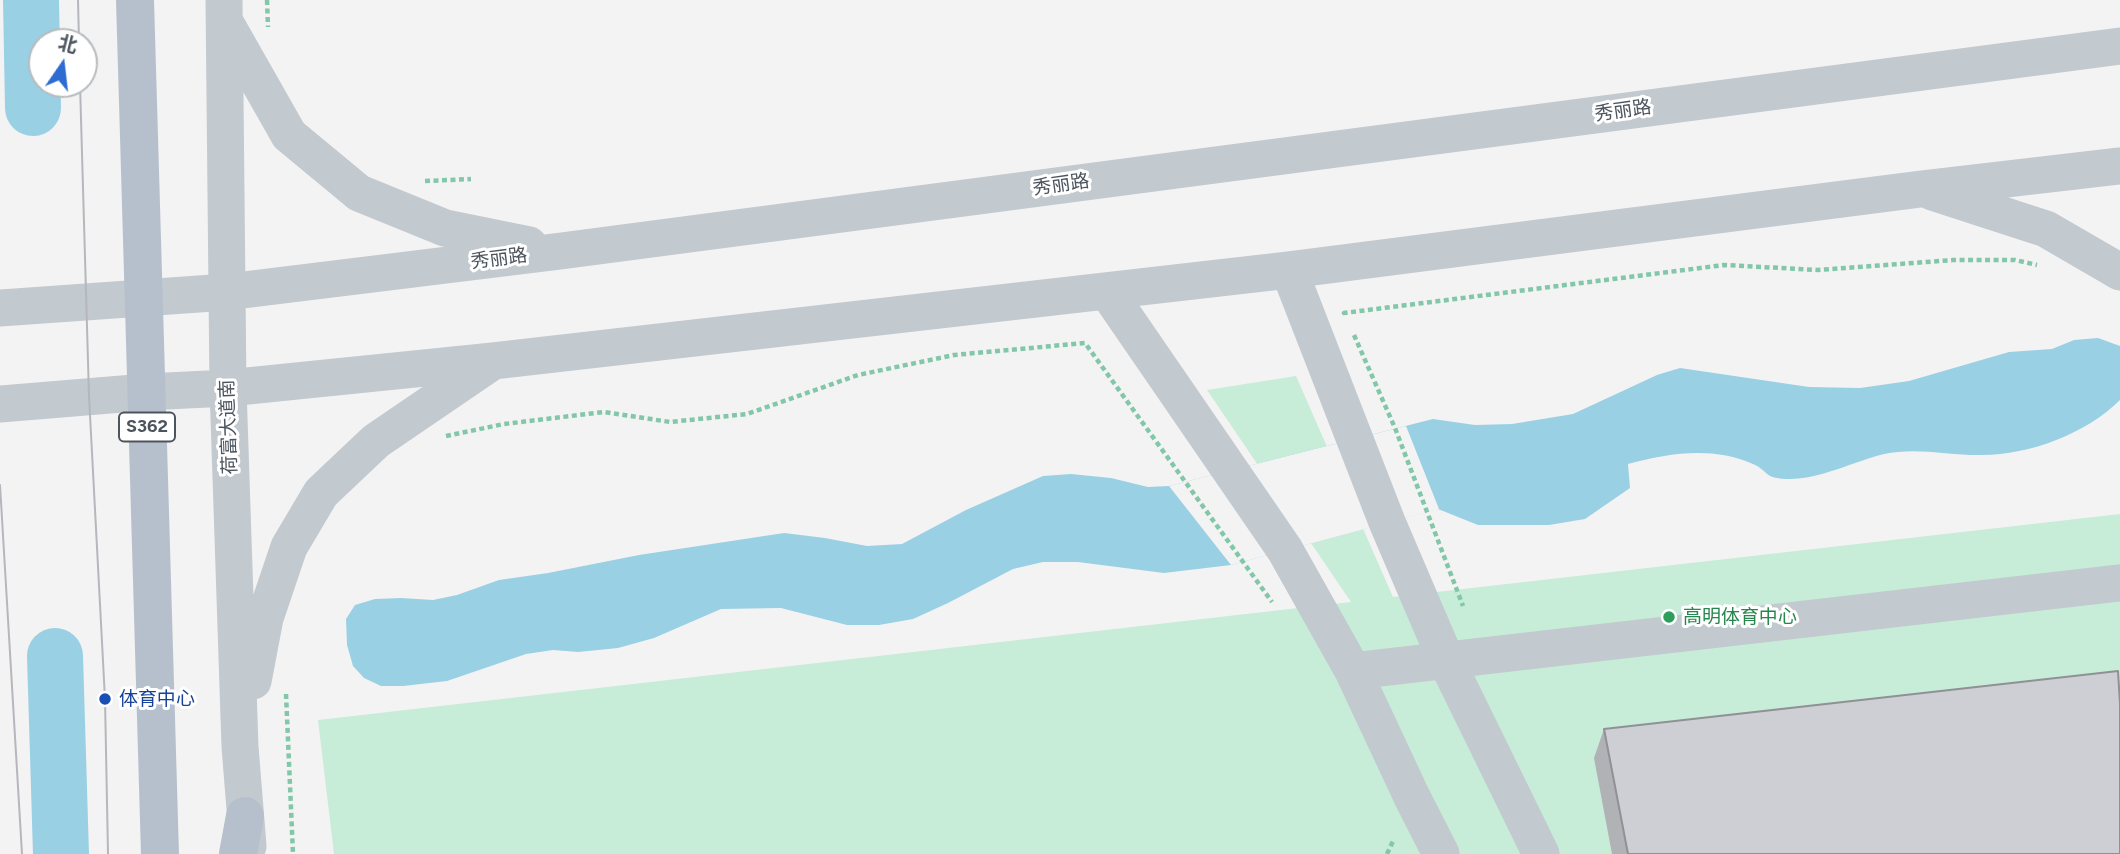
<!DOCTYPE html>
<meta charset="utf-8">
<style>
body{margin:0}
#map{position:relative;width:2120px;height:854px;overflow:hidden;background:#f4f3f3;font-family:Figtree,"Noto Sans SC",sans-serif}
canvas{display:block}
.north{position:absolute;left:28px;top:28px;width:70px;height:70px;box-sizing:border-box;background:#fff;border:2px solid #b7bbbf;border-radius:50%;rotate:14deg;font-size:19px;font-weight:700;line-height:28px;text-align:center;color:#4c545e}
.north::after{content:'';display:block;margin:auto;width:24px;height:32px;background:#2f6cd2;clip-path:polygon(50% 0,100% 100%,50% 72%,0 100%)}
</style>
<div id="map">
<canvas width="2120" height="854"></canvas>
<div class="north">北</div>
</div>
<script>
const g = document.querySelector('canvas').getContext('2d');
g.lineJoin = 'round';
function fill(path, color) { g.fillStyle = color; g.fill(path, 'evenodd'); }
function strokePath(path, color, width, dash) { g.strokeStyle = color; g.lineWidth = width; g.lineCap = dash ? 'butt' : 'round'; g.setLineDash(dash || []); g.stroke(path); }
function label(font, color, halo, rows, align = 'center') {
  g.font = font + ' Figtree,"Noto Sans SC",sans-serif'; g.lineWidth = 6; g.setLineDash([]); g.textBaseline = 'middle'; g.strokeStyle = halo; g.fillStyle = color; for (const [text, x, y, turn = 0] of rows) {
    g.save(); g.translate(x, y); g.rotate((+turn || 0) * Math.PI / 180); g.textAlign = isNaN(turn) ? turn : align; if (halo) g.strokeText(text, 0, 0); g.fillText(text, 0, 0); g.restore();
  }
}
fill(new Path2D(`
 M1296,376l97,221 727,-83v340h-1786l-16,-134 1033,-118 -144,-212z`), '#c7ecd8');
fill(new Path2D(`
 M2098,338l22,8v54c-34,34 -93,56 -141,55 -32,0 -64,-8 -95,-1 -32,8 -65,26 -98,25 -23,-1 -17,-8 -33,-15 -40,-18 -84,-11 -125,0l2,24 -45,31 -36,6h-71l-40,-16 -207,56 -67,8 -86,-11h-35l-30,7 -65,34 -35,16 -34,6h-32l-66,-17 -60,1 -67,29 -36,10 -40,4 -25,-2 -27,4 -79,27 -44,5h-22l-17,-8 -11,-12 -6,-21 -1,-26 9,-14 20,-6 26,-1 32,2 24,-5 42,-15 49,-7 91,-18 145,-22 41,5 42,8 35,-2 64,-34 77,-34 28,-2 40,4 37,9 21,-1 264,-67 42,6 37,-1 61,-10 84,-39 23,-7 129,19 51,1 49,-7 100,-29 43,-3 22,-9z`), '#99d0e4');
fill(new Path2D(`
 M1406,426l33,83 -208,56 -62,-79z`), '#f4f3f3');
strokePath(new Path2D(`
 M31,0l2,108
 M55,656l6,198`), '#99d0e4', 56);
strokePath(new Path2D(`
 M267,0l1,27
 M425,181l46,-2
 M1345,314l-1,-1 380,-48 94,5 135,-10h62l22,5
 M1354,335l41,93 68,178
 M446,436l58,-12 100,-12 66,10 77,-8 111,-39 96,-20 131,-12 187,259
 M286,694l7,160
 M1387,854l7,-15`), '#82c7a9', 4.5, [5, 3.5]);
strokePath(new Path2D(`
 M224,0l4,388 12,359 8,99
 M226,24l63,111 70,58 86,35 84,17
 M1932,192l114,37 74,43
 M1289,270l98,252 59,138 95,194
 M1107,291l178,259 68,121 59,126 29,57
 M0,308l227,-16 334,-41 1559,-205
 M0,404l146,-12 82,-4 265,-27 796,-91 632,-81 199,-23
 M1353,671l767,-88
 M253,681l12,-63 24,-71 32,-54 55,-52 113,-77`), '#c2c9cf', 37);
strokePath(new Path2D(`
 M135,0l25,854
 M238,854l7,-38`), '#b6c0cd', 38);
strokePath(new Path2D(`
 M78,0l1,42
 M80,84l9,312 16,303 3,155
 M0,485l22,369`), '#b5b7bc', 2);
fill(new Path2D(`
 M1604,729l516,125h-508l-18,-96z`), '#b0b2b6');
const building = new Path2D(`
 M2118,671l2,33v150h-492l-24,-125z`);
fill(building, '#cdcfd4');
strokePath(building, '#909194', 2);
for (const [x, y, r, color] of [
 [1669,617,7,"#2e9e5b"],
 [105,699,7,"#1a4fb4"]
]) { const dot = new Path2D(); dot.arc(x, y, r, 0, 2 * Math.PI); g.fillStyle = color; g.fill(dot); strokePath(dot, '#fff', 2.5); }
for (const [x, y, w] of [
 [147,427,56]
]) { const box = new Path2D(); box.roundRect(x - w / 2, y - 14.5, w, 29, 5); g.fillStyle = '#fff'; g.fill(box); strokePath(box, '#4c545e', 2); }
label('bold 18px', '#4c545e', null, [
 ["S362",147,427]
]);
label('19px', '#4c545e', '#fff', [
 ["秀丽路",1623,111,-8],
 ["秀丽路",1061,185,-8],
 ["秀丽路",499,259,-7],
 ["荷富大道南",229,427,-92]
]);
label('19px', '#27864d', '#fff', [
 ["高明体育中心",1683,617]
], 'left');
label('19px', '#164399', '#fff', [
 ["体育中心",119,699]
], 'left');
</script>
